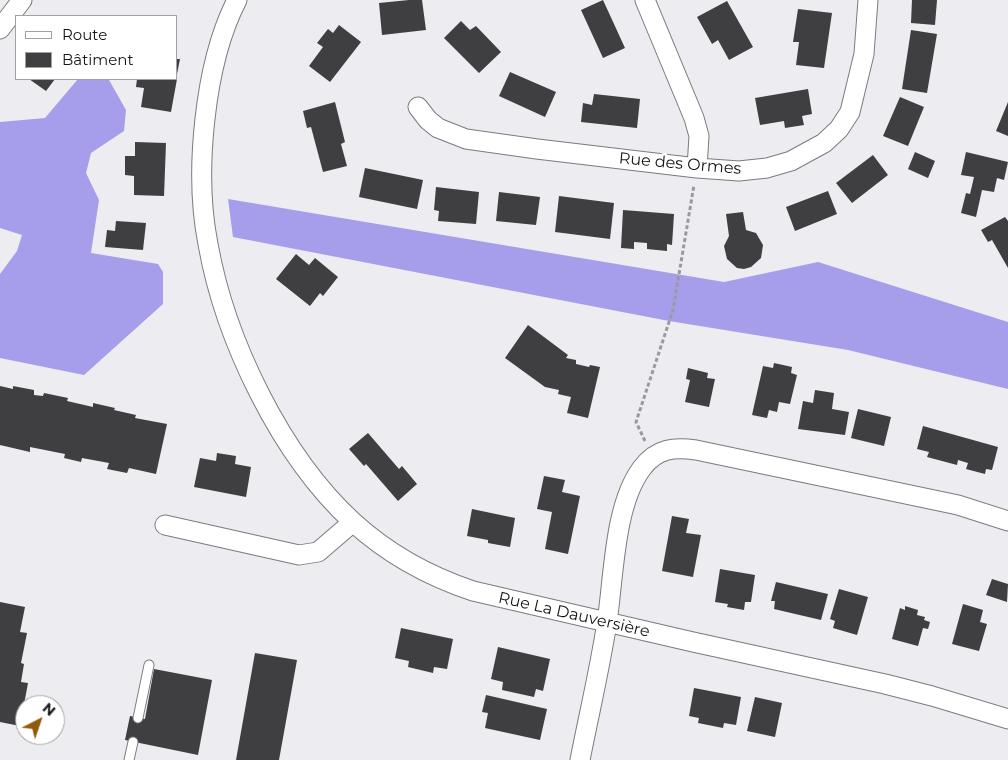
<!DOCTYPE html>
<meta charset="utf-8">
<style>
body{margin:0}
#map{position:relative;width:1008px;height:760px;overflow:hidden;background:#ececf1;font-family:Montserrat,sans-serif}
canvas{display:block}
.legend{position:absolute;left:15px;top:15px;width:162px;height:65px;box-sizing:border-box;background:#fff;border:1px solid #a1a1a1;margin:0;padding:6px 9px;list-style:none;font-size:15px;color:#141415}
.legend li{display:flex;align-items:center;gap:10px;height:25px}
.legend b{width:25px;border:1px solid #a1a1a1}
.north{position:absolute;left:15px;top:695px;width:50px;height:50px;box-sizing:border-box;background:#fff;border:1px solid #a1a1a1;border-radius:50%;rotate:41deg;font-size:14px;font-weight:700;line-height:20px;text-align:center;color:#141415}
.north::after{content:'';display:block;margin:auto;width:18px;height:22px;background:#905b0d;clip-path:polygon(50% 0,100% 100%,50% 72%,0 100%)}
</style>
<div id="map">
<canvas width="1008" height="760"></canvas>
<ul class="legend">
<li><b style="height:6px;background:#fff"></b>Route</li>
<li><b style="height:14px;background:#3f3f42"></b>Bâtiment</li>
</ul>
<div class="north">N</div>
</div>
<script>
const g = document.querySelector('canvas').getContext('2d');
g.lineJoin = 'round';
function fill(path, color) { g.fillStyle = color; g.fill(path, 'evenodd'); }
function strokePath(path, color, width, dash) { g.strokeStyle = color; g.lineWidth = width; g.lineCap = dash ? 'butt' : 'round'; g.setLineDash(dash || []); g.stroke(path); }
function label(font, color, halo, rows, align = 'center') {
  g.font = font + ' Montserrat,sans-serif'; g.lineWidth = 5; g.setLineDash([]); g.textBaseline = 'middle'; g.strokeStyle = halo; g.fillStyle = color; for (const [text, x, y, turn = 0] of rows) {
    g.save(); g.translate(x, y); g.rotate((+turn || 0) * Math.PI / 180); g.textAlign = isNaN(turn) ? turn : align; if (halo) g.strokeText(text, 0, 0); g.fillText(text, 0, 0); g.restore();
  }
}
fill(new Path2D(`
 M78,79h29l2,1 17,30 -2,21 -33,22 -5,20 13,27 -8,53 67,11 5,8v32l-79,71 -84,-17v-84l17,-23 5,-16 -22,-7v-106l45,-4z
 M228,199l496,83 94,-20 190,60v67l-160,-39 -179,-29 -436,-84z`), '#a69eeb');
fill(new Path2D(`
 M409,0h13l4,30 -44,5 -3,-32z
 M603,0l22,48 -22,10 -22,-48z
 M912,0h25l-2,25 -24,-2z
 M727,1l26,46 -24,13 -11,-20 -6,4 -15,-27z
 M798,9l34,4 -8,55 -28,-3 3,-23h-6z
 M461,21l9,9 6,-4 25,26 -22,21 -35,-35z
 M339,25l22,17 -31,40 -21,-16 14,-19 -6,-4 11,-14 5,4z
 M911,30l26,4 -10,59 -25,-4z
 M176,59h4l-3,15h-1z
 M510,72l46,20 -11,25 -46,-21z
 M29,79h26l-9,12z
 M137,79h40l-6,33 -30,-5 3,-19 -8,-1z
 M808,89l4,25 -10,2 2,9 -19,3 -1,-7 -24,4 -5,-27z
 M594,94l46,5 -3,29 -56,-6 2,-19 9,2z
 M900,97l24,10 -16,39 -25,-10z
 M335,102l10,40 -4,2 6,22 -24,6 -12,-45 -4,1 -4,-17z
 M1008,102v34l-12,-5z
 M135,142l31,1 -2,53 -30,-1v-19l-9,-1v-19h10z
 M915,152l20,9 -7,17 -20,-9z
 M966,152l42,10 -4,18 -7,-2 -3,14 -12,-2 -6,27 -15,-4 5,-20 4,1 4,-17 -13,-2z
 M873,155l15,20 -36,28 -16,-20z
 M365,168l58,12 -6,29 -58,-12z
 M436,187l43,5 -3,32 -38,-3 1,-10 -5,-1z
 M828,191l9,23 -42,17 -9,-24z
 M499,192l41,5 -4,28 -40,-4z
 M559,196l55,7 -4,36 -55,-7z
 M623,210l51,4 -2,31 -5,-1v7l-20,-2v-6l-13,-1v7l-13,-1z
 M743,212l3,18 10,3 7,12 -2,13 -10,9 -7,2 -7,-1 -10,-9 -3,-13 5,-10 -3,-22z
 M1005,217l3,4v47l-16,-28 -4,2 -7,-12z
 M116,221l30,2 -3,27 -38,-3 2,-17 8,1z
 M296,254l13,11 6,-7 23,19 -15,19 -3,-3 -10,13 -34,-27z
 M528,325l40,30 -2,3 10,2v4l13,3 1,-2 10,2 -12,51 -21,-5 4,-16 -13,-3 1,-4 -14,-3 -40,-29z
 M774,363l18,4 -1,6 6,2 -7,29 -11,-2 -2,10 -8,-2 -2,8 -15,-3 11,-49 10,2z
 M688,368l20,5 -1,5 8,1 -6,28 -24,-5 5,-22 -4,-1z
 M0,386l13,3v-3l21,4v5l9,1 1,-3 24,5 -1,3 26,6v-4l22,5 -1,2 22,5 -1,3 32,6 -11,50 -27,-6 -2,5 -20,-4 2,-6 -27,-5 -1,4 -17,-4 1,-4 -35,-7v5l-30,-7z
 M815,390l19,3 -2,16 17,3 -4,23 -47,-6 5,-28 10,2z
 M858,409l33,8 -7,29 -33,-8z
 M923,426l75,21 -6,23 -6,-1 -1,5 -19,-5 2,-6 -10,-3 -1,5 -30,-8 2,-5 -12,-3z
 M368,433l31,36 3,-3 15,18 -19,17 -32,-37 -2,2 -15,-17z
 M217,453l19,3 -1,8 16,3 -5,30 -52,-10 6,-29 16,3z
 M544,476l21,4 -3,12 18,4 -12,58 -23,-5 7,-37 -15,-3z
 M472,509l43,9 -5,29 -22,-4v-3l-21,-4z
 M672,516l17,3 -3,14 15,2 -8,42 -31,-6z
 M720,569l35,6 -4,27h-6l-1,8 -17,-3 1,-3 -13,-2z
 M992,579l16,5 -1,18 -21,-7z
 M776,582l52,12 -7,26 -47,-11 1,-8h-4z
 M839,589l29,8 -11,38 -24,-7 2,-7 -5,-2z
 M0,602l25,5 -5,25 7,1 -6,30 3,1 -3,18 7,1 -8,43 -20,-4z
 M963,604l20,6 -3,12 7,2 -8,27 -27,-7z
 M905,606l13,4 -1,5 8,2 -1,3 6,2 -2,7 -5,-1 -5,18 -26,-7 8,-31 5,2z
 M401,628l52,11 -6,30 -13,-2 -1,6 -25,-6 1,-6 -14,-3z
 M498,647l52,12 -7,32 -7,-2 -2,8 -32,-7 1,-8 -12,-3z
 M255,653l42,7 -18,100h-43z
 M154,669l58,11 -14,75 -73,-15 5,-24 15,3z
 M694,688l47,9 -5,28 -12,-2 -1,5 -25,-5 1,-5 -10,-2z
 M486,695l61,14 -7,31 -55,-12 3,-15 -6,-1z
 M755,697l27,6 -7,34 -28,-6z`), '#3f3f42');
const service = new Path2D(`
 M138,718l11,-53
 M129,760l4,-18`);
const minor = new Path2D(`
 M237,0c-33,64 -43,174 -29,244 17,96 73,212 145,278 35,32 75,54 120,69l220,51 192,42 47,12 76,23
 M645,0l49,118 5,18 -2,32
 M0,29l22,-29
 M418,107l10,13 10,8 28,11 71,10 160,19 42,3 28,-3 24,-7 33,-18 15,-14 11,-17 14,-58 4,-54
 M165,525l134,30 19,-3 35,-30
 M580,760c9,-46 20,-92 27,-138 7,-46 7,-117 35,-154 15,-20 32,-21 54,-18l262,55 50,16`);
strokePath(service, '#7b7a7e', 11);
strokePath(minor, '#7b7a7e', 21);
strokePath(new Path2D(`
 M645,441l-9,-19 37,-112 21,-125`), '#9a9a9e', 3, [4, 2.5]);
strokePath(service, '#fff', 9);
strokePath(minor, '#fff', 19);
label('16px', '#141415', '#fff', [
 ["Rue des Ormes",680,164,5],
 ["Rue La Dauversière",574,615,13]
]);
</script>
